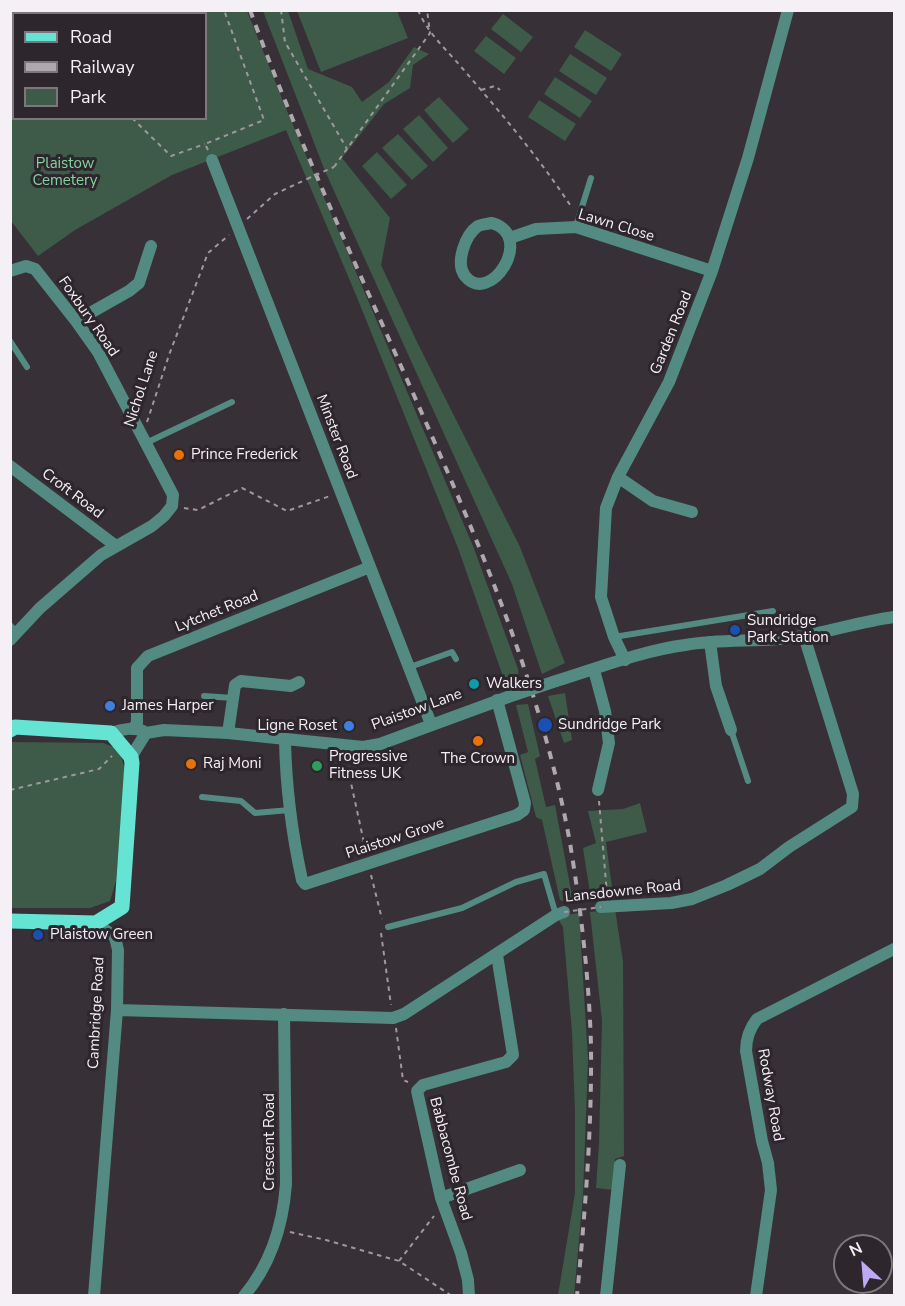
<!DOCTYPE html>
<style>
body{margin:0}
#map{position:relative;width:905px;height:1306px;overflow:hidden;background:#373037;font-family:"Nunito Sans",sans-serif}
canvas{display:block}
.frame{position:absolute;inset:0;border:12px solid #f5f0f5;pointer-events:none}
.legend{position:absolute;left:12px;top:12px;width:195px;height:108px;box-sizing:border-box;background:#2d262d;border:2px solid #7d777d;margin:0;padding:8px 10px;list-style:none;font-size:18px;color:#f5f0f5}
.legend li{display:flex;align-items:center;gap:12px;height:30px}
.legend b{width:30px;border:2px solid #7d777d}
.north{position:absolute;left:833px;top:1234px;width:60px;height:60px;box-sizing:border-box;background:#2d262d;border:2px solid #7d777d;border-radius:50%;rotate:334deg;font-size:16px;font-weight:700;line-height:24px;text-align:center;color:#f5f0f5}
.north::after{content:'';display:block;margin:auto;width:21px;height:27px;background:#bea9f4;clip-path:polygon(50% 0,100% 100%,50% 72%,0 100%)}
</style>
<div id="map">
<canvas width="905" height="1306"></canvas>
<div class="frame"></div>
<ul class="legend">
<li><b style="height:8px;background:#65e3d3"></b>Road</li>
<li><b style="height:8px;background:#afa9af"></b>Railway</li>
<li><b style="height:16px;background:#3d5b48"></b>Park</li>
</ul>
<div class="north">N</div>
</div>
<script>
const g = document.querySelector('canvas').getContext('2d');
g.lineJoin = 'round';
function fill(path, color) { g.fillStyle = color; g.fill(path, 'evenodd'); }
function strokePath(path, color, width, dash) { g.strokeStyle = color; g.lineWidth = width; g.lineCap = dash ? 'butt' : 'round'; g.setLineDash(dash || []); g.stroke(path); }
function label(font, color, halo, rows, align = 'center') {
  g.font = font + ' "Nunito Sans",sans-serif'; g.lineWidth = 6; g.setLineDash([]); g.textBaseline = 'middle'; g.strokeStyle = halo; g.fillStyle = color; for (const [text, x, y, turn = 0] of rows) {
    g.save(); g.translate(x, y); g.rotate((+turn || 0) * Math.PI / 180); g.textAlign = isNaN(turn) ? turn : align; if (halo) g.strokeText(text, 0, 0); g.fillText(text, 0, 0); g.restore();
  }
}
fill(new Path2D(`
 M11,11h236l40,100 186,435 45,123 1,12 -13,4 -48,-137 -102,-253 -70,-165 -114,45 -97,55 -37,26 -27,-35zM14,14h192v104h-192z
 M263,11h25l20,58 44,18 10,15 27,-20 25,-35 15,7 -16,11 -3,23 -26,16 -42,54 48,60 -9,47 37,79 102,203 45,116 -23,11 -30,-90 -187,-413z
 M297,11h100l11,27 -87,34z
 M503,14l30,23 -12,15 -30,-23z
 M585,30l37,24 -11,17 -37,-24z
 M486,36l30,22 -12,16 -30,-23z
 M570,54l37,24 -11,17 -37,-24z
 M555,77l37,24 -12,17 -36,-24z
 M439,97l30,32 -16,14 -29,-33z
 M539,100l37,24 -11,17 -37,-24z
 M419,115l29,33 -15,14 -30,-33z
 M398,134l30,32 -16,14 -30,-32z
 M377,152l30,33 -16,14 -29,-33z
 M565,693l7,47 -8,3 -16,-47z
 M528,704l12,52 -5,3 11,48 9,-2 18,96 -7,1 -6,-2 -18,-80 -6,-3 -16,-62 8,-3 -12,-47z
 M11,742l92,1 16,6 6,21 -9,111 -6,20 -20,7h-79z
 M640,803l7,29 -41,10 7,53 -22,4 -8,-51 13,-5 -8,-32 35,-2z
 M615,909l8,52 1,195 -9,3 -2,31 -17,-2 3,-44 3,-123 -12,-109z
 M579,913l9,146 -5,136 -9,101 -16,-1 17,-102v-81l-3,-80 -9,-105 -5,-8 9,-4z`), '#3d5b48');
strokePath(new Path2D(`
 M18,10l3,4
 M281,10l4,32 62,107
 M418,10c10,24 29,40 45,59 37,43 78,91 109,139
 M481,90l14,-4 5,4
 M132,118l39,38 34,-12
 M208,150l-3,-6 59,-24 -40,-110
 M334,167l96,-134 -3,-23
 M247,219l28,-25 32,-15
 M147,422l22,-67 39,-102 21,-18
 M184,508l14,2 44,-22 45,23 43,-15
 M347,758l4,25 15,69
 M10,790l89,-21 13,-13
 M599,801l8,93
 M371,875l11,44
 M381,933l10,72
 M396,1028l7,52 5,2
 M290,1232l36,8 73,21 53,35
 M399,1261l35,-45`), '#9f999f', 2, [4.5, 4.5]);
strokePath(new Path2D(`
 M576,226l15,-48
 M10,341l17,26
 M146,443l86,-41
 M10,625l6,7
 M614,637l159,-26
 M410,667l42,-15 4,7
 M204,696l29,2
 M731,730l17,51
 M202,797l39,4 14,12 35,-3
 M388,927l74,-19 54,-26 28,-8 12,41`), '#538b83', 6);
strokePath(new Path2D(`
 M212,160l219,564
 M492,223c44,13 -2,84 -27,53 -10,-13 0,-41 13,-50 5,-2 9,-2 14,-3z
 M510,238l26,-9 40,-2 136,44
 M10,271l16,-5 9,3 41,52 22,31 75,143 -1,11 -8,10 -12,10 -51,29 -61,53 -30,32
 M76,321l53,-30 10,-8 12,-37
 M10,466l106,80
 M618,477l35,24 39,11
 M710,642l6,44 15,44
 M625,660l-11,-23 -13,-40 5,-89 12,-31 51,-95 43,-111 36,-113 40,-148
 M594,670l11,41 4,32 -11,47
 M133,729l4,-6v-55l11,-12 222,-89
 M228,733l7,-48 6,-4 50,5 8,-4
 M285,741c1,47 7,93 17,139l3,4 212,-69 7,-5 1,-7 -28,-103
 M601,907l70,-4 21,-4 35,-14 33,-16 29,-22 63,-40 1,-13 -49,-158
 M117,1010l276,8 11,-4 152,-99 8,-3
 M441,1198l79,-28
 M94,1296l23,-286 1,-60 -3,-13 -19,-14
 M244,1296c27,-32 39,-72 42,-112l-2,-170
 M469,1296l-1,-16 -7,-27 -20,-55 -24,-107 6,-6 83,-23 7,-7 -16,-100
 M606,1296l14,-131
 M756,1296l15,-106 -3,-27 -6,-22 -16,-90c0,-13 3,-22 11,-32l137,-70`), '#538b83', 12);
strokePath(new Path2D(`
 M556,681c42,-13 85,-30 129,-36 39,-7 80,-2 119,-9 31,-6 60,-15 90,-19
 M111,733c10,-4 26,-7 35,0l18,-3 64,3 135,14 17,-3 128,-47
 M131,757l15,-24`), '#538b83', 12);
strokePath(new Path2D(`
 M10,730l5,-3 96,6 20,24 1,6 -10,144 -26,16 -86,-2`), '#65e3d3', 15);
strokePath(new Path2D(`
 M250,10c53,145 120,284 181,424 58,132 113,266 139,409 11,67 19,135 21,202 1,84 -6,167 -14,251`), '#afa9af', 4, [8, 8]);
strokePath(new Path2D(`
 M307,179l27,-12
 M564,912l37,-5`), '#9f999f', 2, [4.5, 4.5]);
strokePath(new Path2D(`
 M508,697l48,-16`), '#538b83', 12);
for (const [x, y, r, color] of [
 [179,455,6,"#e8710a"],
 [735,630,6,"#1a4fb4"],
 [474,684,6,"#0f9aa8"],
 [110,706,6,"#3f7fe0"],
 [545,725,8,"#1a4fb4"],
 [349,726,6,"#3f7fe0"],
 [478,741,6,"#e8710a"],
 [191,764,6,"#e8710a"],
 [317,766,6,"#2e9e5b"],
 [38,935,6,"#1a4fb4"]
]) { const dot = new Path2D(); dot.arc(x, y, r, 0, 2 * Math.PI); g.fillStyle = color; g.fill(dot); strokePath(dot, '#2d262d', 2); }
label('15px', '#85d3a2', '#2d262d', [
 ["Plaistow",65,164],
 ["Cemetery",65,181]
]);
label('15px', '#f5f0f5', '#2d262d', [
 ["Lawn Close",616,226,17],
 ["Foxbury Road",88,317,55],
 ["Garden Road",672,333,-68],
 ["Nichol Lane",142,389,-72],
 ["Minster Road",336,437,69],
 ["Croft Road",72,494,37],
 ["Lytchet Road",217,612,-22],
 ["Plaistow Lane",417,710,-20],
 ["Plaistow Grove",395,839,-18],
 ["Lansdowne Road",623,892,-6],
 ["Cambridge Road",97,1013,-87],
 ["Rodway Road",770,1095,80],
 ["Crescent Road",270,1142,-90],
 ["Babbacombe Road",450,1159,75]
]);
label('15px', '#f5f0f5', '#2d262d', [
 ["Prince Frederick",191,455],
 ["Sundridge",747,621],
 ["Park Station",747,638],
 ["Walkers",486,684],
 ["James Harper",122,706],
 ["Sundridge Park",558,725],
 ["Ligne Roset",337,726,"right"],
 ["Progressive",329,757],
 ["Fitness UK",329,774],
 ["The Crown",478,759,"center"],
 ["Raj Moni",203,764],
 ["Plaistow Green",50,935]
], 'left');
</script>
